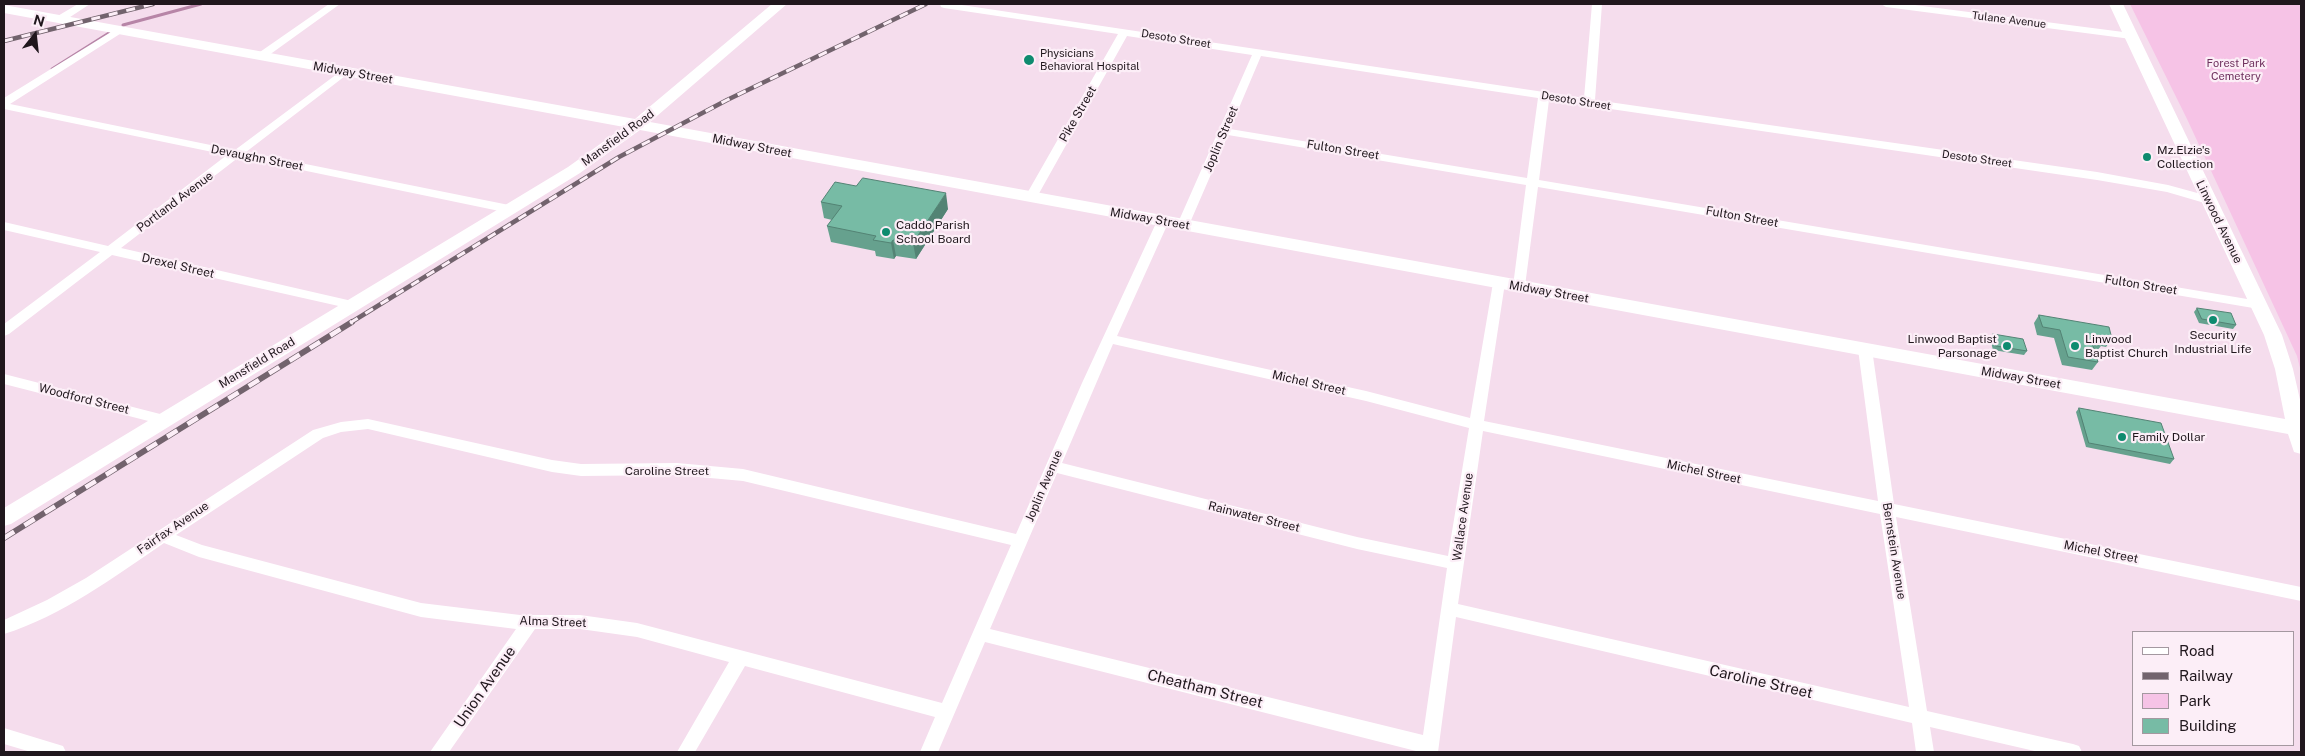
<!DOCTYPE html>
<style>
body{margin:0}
#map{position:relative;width:2305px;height:756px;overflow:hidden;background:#f5dded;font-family:"Public Sans",sans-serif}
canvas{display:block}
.frame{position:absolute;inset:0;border:5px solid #20171d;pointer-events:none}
.legend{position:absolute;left:2132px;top:631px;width:162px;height:115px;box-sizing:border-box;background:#fceef7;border:1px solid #a498a0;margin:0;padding:6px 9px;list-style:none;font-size:15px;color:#20171d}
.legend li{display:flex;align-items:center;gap:10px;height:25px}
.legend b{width:25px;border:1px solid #a498a0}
.north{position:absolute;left:10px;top:10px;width:50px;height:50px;-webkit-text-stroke:4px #fceef7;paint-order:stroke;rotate:16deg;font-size:14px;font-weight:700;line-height:20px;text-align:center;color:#20171d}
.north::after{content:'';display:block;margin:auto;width:18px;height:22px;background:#20171d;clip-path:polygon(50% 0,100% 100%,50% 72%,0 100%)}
</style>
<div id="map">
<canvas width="2305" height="756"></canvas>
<div class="frame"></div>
<ul class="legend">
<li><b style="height:6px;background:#fff"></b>Road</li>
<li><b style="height:6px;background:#72636d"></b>Railway</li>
<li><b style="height:14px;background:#f6c3e6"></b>Park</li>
<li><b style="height:14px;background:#77bba5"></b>Building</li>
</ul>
<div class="north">N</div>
</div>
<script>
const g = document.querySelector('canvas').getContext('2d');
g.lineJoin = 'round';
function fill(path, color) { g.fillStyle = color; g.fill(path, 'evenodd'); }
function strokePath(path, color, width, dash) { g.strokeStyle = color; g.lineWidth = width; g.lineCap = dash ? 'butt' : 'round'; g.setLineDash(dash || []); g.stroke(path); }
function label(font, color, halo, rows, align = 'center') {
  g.font = font + ' "Public Sans",sans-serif'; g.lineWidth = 4.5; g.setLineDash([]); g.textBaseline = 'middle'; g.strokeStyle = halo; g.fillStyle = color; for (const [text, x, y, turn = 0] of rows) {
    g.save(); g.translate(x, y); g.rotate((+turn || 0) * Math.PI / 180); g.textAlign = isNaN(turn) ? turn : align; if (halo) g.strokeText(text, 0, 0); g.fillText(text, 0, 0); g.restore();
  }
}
fill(new Path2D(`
 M2130,4h171v368l-4,-16 -110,-237z`), '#f6c3e6');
strokePath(new Path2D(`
 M123,25l78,-21
 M52,69l57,-36`), '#b785a7', 3);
fill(new Path2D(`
 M78,4h12l-26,17h-8v-4z
 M329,4h11l-75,54h-8v-4z
 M940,4h15l629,94 8,-94h10l-7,96 502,72 71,13 44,12 2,3 -6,4 -41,-12 -70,-12 -548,-80 -10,80 720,121 6,4 -6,4 -721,-122 -13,99 -6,4 -6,-4 13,-101 -298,-50 -39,90 -6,4 -6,-4 75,-170 -125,-19 -90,161 -6,4 -6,-4 93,-163 -174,-26 -3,-1zM1261,56l277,42 -11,80 -297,-49z
 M1881,4h26l224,29 5,3 -5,3 -245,-32z
 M119,27l4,1v4l-113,72 225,46 110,-82 4,1v4l-103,79 263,53 6,4 -6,4 -270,-56 -118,91 231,53 5,1 1,3 -1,3 -5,1 -240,-54 -103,79 -5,2v-12l96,-72 -96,-22v-8l104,24 119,-91 -223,-46v-11z
 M1163,217l6,4 -52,115 249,55 104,27 23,-135 6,-4 6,4 -21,138 394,80 -20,-152 7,-5 7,5 22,155 407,83v14l-405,-84 31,194 146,33 6,2 3,6h-43l-109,-25 4,25h-18l-4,-29 -456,-106 -18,135h-18l-435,-110 -47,110h-18l15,-35 -190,-51 -50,86h-18l52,-90 -92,-25 -57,-8h-45l-86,123h-19l86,-123 -95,-12 -222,-60 -35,-14c-50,34 -102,73 -160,91v-14l43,-20 39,-22 227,-148 28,-8 27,-3 184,41 29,4 96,-1 66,6 273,65 66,-151 75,-162zM1113,344l253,57 103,27 -21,128 -91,-19 -295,-74zM368,429l184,43 29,4 96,-1 66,6 268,64 -69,158 -305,-80 -57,-8h-60l-99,-12 -219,-58 -26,-10 147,-97 18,-6zM1483,431l397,83 29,193 -451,-103zM1057,473l300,76 90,19 -24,167 -433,-106z
 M4,374l160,41 5,1 2,4 -2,4 -5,1 -160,-41z
 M4,728l59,18 3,6h-35l-27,-8z`), '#fff');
fill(new Path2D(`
 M772,4h15l-137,118 1635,297 -10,-50 -11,-34 -155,-331h14l159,331 11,34 8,35v50l-7,-2 -6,-18 -1648,-304 -60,43 -569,351 -7,2v-18l564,-341 56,-40 -620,-114v-8l631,114z`), '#fff');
const railFar1 = new Path2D(`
 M4,41l149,-37
 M350,323l269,-166 108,-57 199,-96`);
const rail = new Path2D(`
 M4,538l348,-216`);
strokePath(railFar1, '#72636d', 4.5);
strokePath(rail, '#72636d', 6);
strokePath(railFar1, '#fceef7', 3, [9]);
strokePath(rail, '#fceef7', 4.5, [12]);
fill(new Path2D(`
 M856,186l92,23 -32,50 -20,-3 -2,3 -18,-3 -1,-5 -44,-9 -4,-16 5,-6 -8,-2 -3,-16z
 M2197,308l39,17 -3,4 -34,-6 -5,-11z
 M2039,315l73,24 -6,8 -5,-1 -6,7 3,9 -6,8 -30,-5 -8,-27 -17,-3 -3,-12z
 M1993,334l34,17 -3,4 -31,-5 -3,-12z
 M2079,408l95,51 -4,5 -84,-17 -10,-35z`), '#66a18e');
fill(new Path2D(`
 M946,193l2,16 -32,50 -3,-16z
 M893,240l3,16 -2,3 -3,-16z`), '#538374');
const building = new Path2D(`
 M863,178l83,15 -33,50 -20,-3 -2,3 -18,-3 3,-4 -49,-10 15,-20 -21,-4 14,-20 21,4z
 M2197,308l34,5 5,12 -34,-6z
 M2039,315l70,12 3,12 -13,-2 3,8 -10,-2 6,19 -30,-5 -8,-27 -17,-3z
 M1993,334l30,5 4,12 -31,-5z
 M2079,408l82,15 13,36 -85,-16z`);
fill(building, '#77bba5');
strokePath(building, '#538374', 1);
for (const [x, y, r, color] of [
 [1029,60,6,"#0e8b6f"],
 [2147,157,5,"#0e8b6f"],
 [886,232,5,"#0e8b6f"],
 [2213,320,5,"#0e8b6f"],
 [2007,346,5,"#0e8b6f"],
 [2075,346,5,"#0e8b6f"],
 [2122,437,5,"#0e8b6f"]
]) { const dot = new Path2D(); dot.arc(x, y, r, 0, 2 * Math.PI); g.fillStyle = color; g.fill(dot); strokePath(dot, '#fceef7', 2); }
label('11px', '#20171d', '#fceef7', [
 ["Tulane Avenue",2009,20,7],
 ["Desoto Street",1176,39,9],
 ["Desoto Street",1576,101,9],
 ["Desoto Street",1977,159,8]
]);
label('11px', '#20171d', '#fceef7', [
 ["Physicians",1040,54],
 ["Behavioral Hospital",1040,67]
], 'left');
label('11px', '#6f315e', '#fceef7', [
 ["Forest Park",2236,64],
 ["Cemetery",2236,77]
]);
label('12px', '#20171d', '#fceef7', [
 ["Midway Street",353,73,10],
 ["Pike Street",1078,114,-60],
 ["Mansfield Road",618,138,-36],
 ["Joplin Street",1221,139,-67],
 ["Midway Street",752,146,11],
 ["Fulton Street",1343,150,9],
 ["Devaughn Street",257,158,11],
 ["Portland Avenue",175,202,-37],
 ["Fulton Street",1742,217,10],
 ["Midway Street",1150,219,10],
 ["Linwood Avenue",2219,222,64],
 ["Drexel Street",178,266,13],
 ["Fulton Street",2141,285,9],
 ["Midway Street",1549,292,10],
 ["Mansfield Road",257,363,-31],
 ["Midway Street",2021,378,10],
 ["Michel Street",1309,383,13],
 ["Woodford Street",84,399,14],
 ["Caroline Street",667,471],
 ["Michel Street",1704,472,12],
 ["Joplin Avenue",1044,486,-67],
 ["Rainwater Street",1254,517,14],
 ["Wallace Avenue",1463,517,-82],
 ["Fairfax Avenue",173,528,-34],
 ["Bernstein Avenue",1894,551,81],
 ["Michel Street",2101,552,11],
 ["Alma Street",553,622,2]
]);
label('12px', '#20171d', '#fceef7', [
 ["Mz.Elzie's",2157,150],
 ["Collection",2157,164],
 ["Caddo Parish",896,225],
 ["School Board",896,239],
 ["Security",2213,335,"center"],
 ["Industrial Life",2213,349,"center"],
 ["Linwood Baptist",1997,339,"right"],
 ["Parsonage",1997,353,"right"],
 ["Linwood",2085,339],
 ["Baptist Church",2085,353],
 ["Family Dollar",2132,437]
], 'left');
label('15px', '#20171d', '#fceef7', [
 ["Caroline Street",1761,682,13],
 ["Union Avenue",485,687,-55],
 ["Cheatham Street",1205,689,14]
]);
</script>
